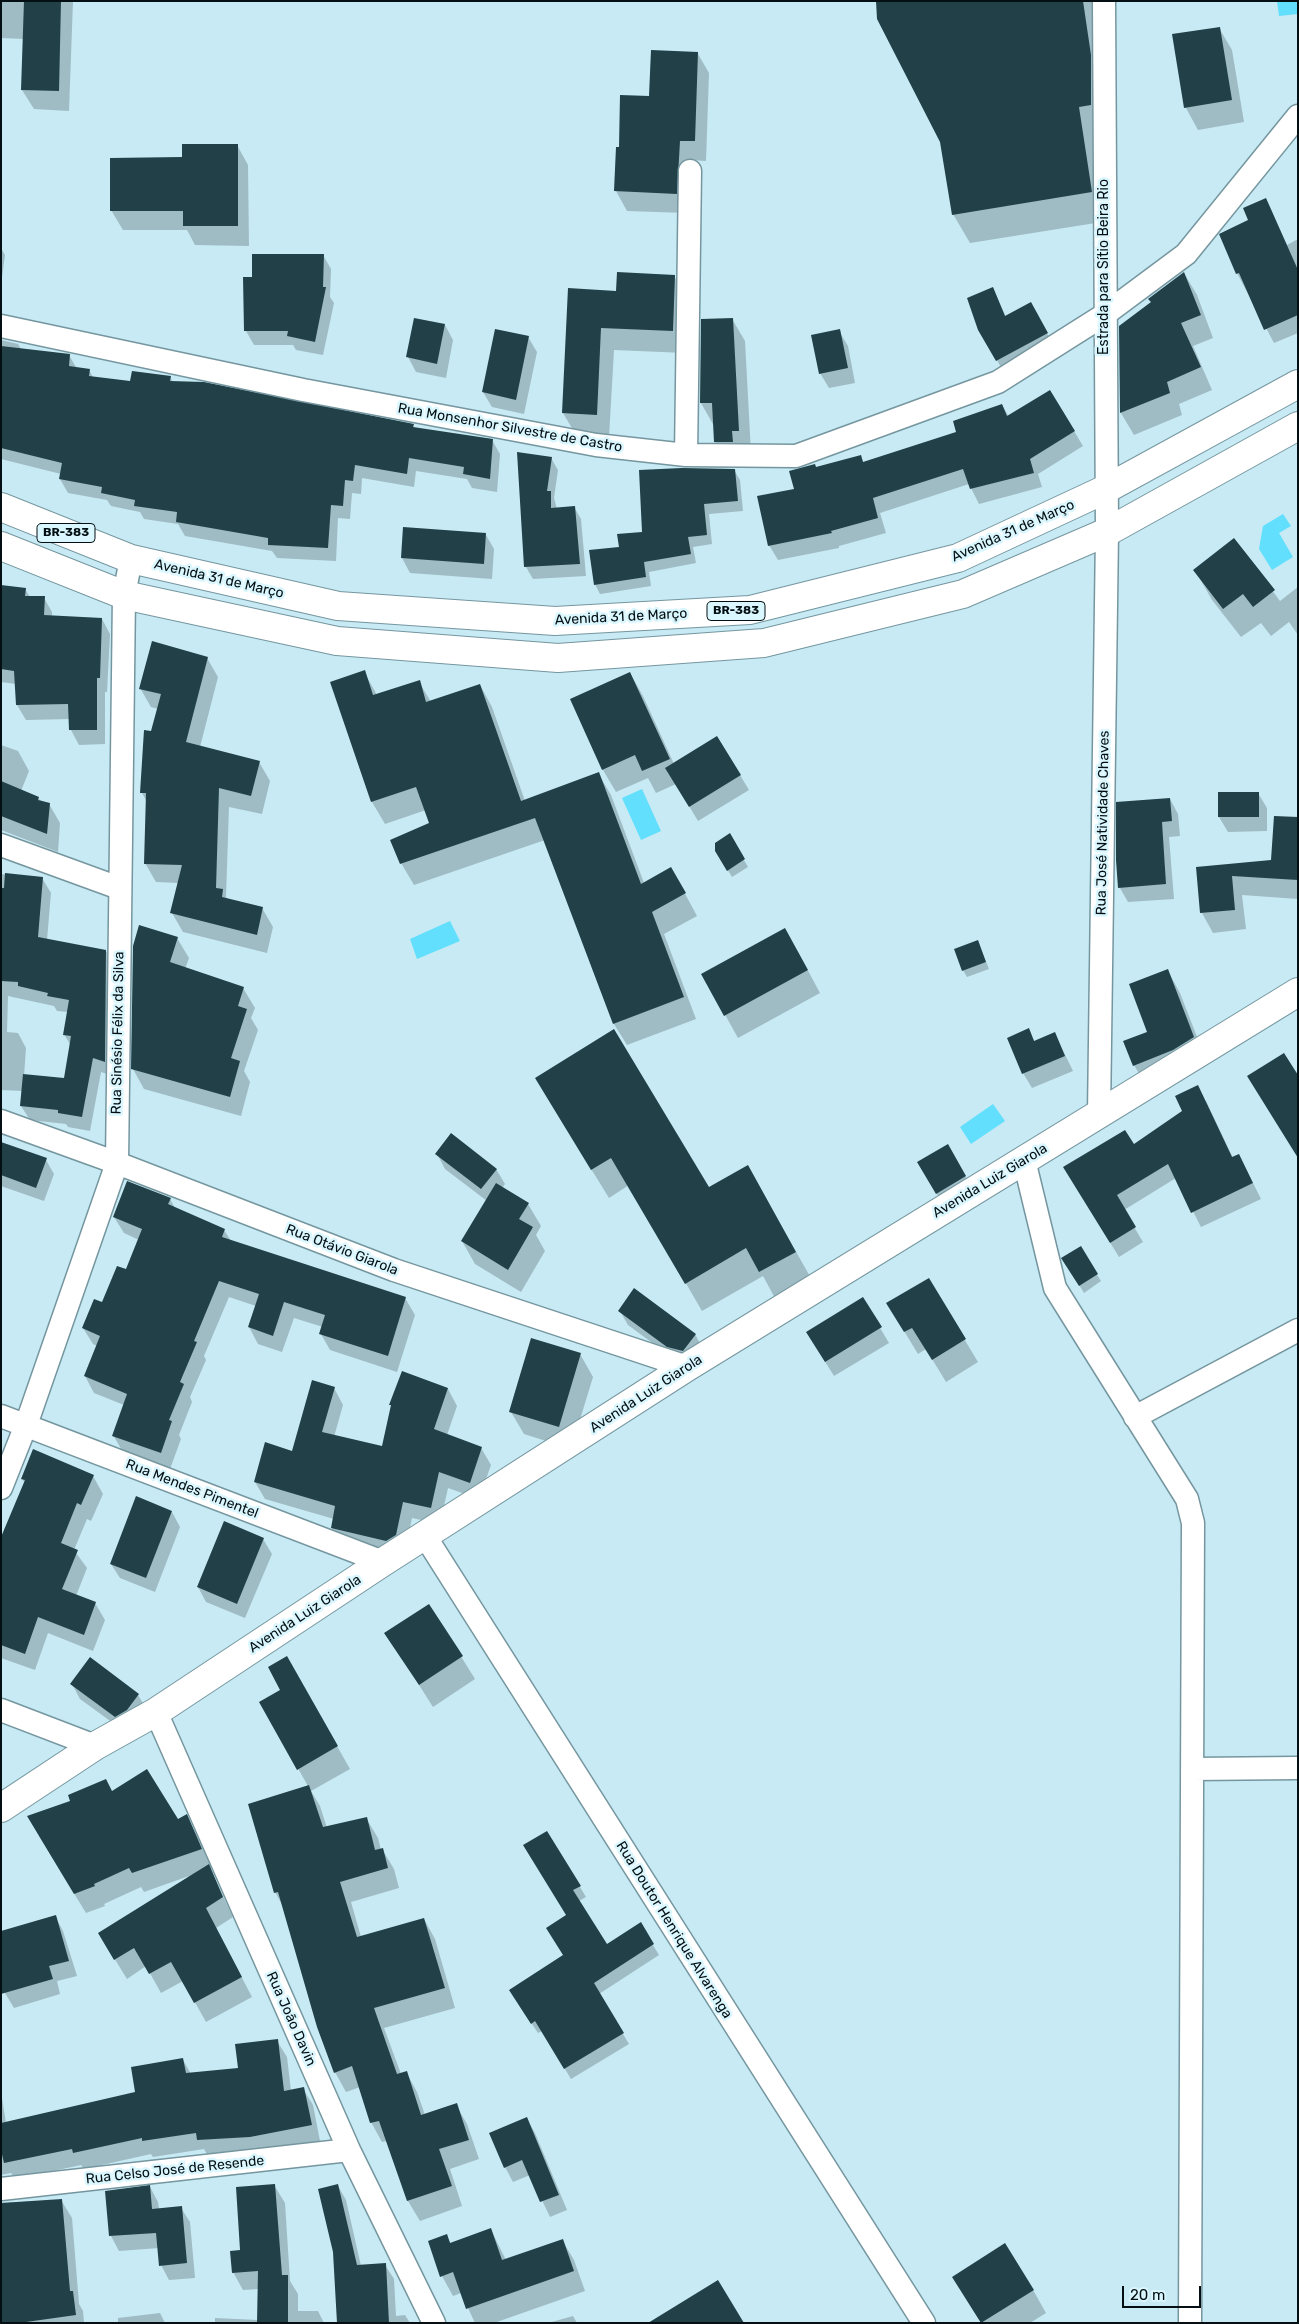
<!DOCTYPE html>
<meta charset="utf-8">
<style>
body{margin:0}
#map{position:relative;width:1299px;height:2324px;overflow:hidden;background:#c7eaf4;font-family:Rubik,sans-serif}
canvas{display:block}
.frame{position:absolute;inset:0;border:2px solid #030f12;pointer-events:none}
.scale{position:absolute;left:1122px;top:2286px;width:79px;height:22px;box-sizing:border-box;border:2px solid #030f12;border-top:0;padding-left:6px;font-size:15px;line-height:18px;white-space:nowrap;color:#030f12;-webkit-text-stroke:4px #daf6fe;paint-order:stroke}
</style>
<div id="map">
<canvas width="1299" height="2324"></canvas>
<div class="frame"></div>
<div class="scale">20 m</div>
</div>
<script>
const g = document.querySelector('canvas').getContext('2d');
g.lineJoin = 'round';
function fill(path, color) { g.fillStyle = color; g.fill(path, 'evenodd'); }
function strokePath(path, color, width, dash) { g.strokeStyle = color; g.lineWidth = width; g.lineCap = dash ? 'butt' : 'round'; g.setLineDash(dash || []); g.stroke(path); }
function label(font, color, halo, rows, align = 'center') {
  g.font = font + ' Rubik,sans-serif'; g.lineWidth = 5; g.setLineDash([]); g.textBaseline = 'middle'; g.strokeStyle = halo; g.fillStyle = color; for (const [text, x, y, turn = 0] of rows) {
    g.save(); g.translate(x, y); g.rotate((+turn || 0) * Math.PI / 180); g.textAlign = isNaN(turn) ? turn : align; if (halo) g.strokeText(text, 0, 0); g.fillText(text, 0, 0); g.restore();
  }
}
fill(new Path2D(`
 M1277,1h21v13l-19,2z
 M1283,514l8,12 -12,7 14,24 -21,13 -13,-21 4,-23z
 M642,789l19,42 -20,9 -19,-42z
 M450,921l10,20 -43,18 -7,-20z
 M993,1104l12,17 -34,23 -11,-17z`), '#62dffc');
fill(new Path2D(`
 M1,1h72l-4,110 -35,-2 -12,-19 2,-51 -23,-1z
 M877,1h218l13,220 -138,22 -17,-29 -12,-73z
 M1219,28l13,22 12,72 -46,8 -12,-22z
 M698,54l11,19 -3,88 -16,-1 -3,53 -60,-2 -11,-20 1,-43h3l31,-50z
 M237,145l11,20 1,81 -54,-1 -8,-15h-64l-12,-20 73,-51z
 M1265,200l22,45 11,-6v94l-24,10 -37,-70 13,-53z
 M1,248l4,7 -4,30z
 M323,255l8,14 -1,28 4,6 -11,52 -27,-5 -3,-5h-39l-8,-14 -1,-53h8z
 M1184,273l13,22 16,43 -20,8 19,44 -33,14 3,11 -48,20 -13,-22 -1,-86 32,-24z
 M674,276l13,22 -2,55 -71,-3 -5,87 -33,-2 -13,-22 6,-124 48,3z
 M993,289l13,28 25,-13 23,42 -50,27 -24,-44z
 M732,319l13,22 6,112 -23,11 -13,-22 -1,-16 -13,-23z
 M445,325l8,15 -7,38 -30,-6 -8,-15z
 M839,331l9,15 7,37 -26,5 -9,-15z
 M528,337l9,15 -13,62 -32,-7 -9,-15z
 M1,340l17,4 3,5 48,6 8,14 12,1 4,7 38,5 39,-5 3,5 240,43 2,4 77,11 8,14 -3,38 -25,-4 -5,-9 -51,-8 -2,16 -52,-9 -1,16 -9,-1 -2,26 -12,-1 -2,43 -59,-3 -5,-7 -87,-15 -7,-12 -34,-5 -4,-7 -29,-6 -4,-6 -39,-7 -8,-14 1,-5 -60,-15z
 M1002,405l7,12 65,14 9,15 -45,28 4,13 -63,17 -10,-20 -89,29 6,20 -47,13v2l-61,12 -9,-15 27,-55 20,-22 44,-12 4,7 94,-31z
 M551,458l7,12 -4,28 3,11 17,-2 7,12 5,57 -53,3 -7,-12z
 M734,470l6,10 3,31 -34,3 3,30 -19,3 3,16 -47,9 2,14 -51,8 -5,-10 25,-35z
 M486,535l8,14 -2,30 -82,-6 -8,-15z
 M1234,539l46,62 18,-14v48l-9,-13 -18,14 -10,-13 -20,14 -29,-37 -17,-30z
 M1,586l24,3 5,8 14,1 8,14v5l50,2 8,15 -3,58h-2v52l-26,1 -8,-15 -1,-11 -44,1 -9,-15 -1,-21 -15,-2z
 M207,658l11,19 -18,70 59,15 11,19 -8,33 -33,-7 -3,90 2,3 34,8 11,19 -6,26 -84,-21 -11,-19 7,-30 -23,-1 -11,-19 2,-61 -5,-9 16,-84 -7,-2 -11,-19z
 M364,672l13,23 42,-13 12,20 49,-17 12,22 33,94 73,-28 13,22 33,88 39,7 14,26 -33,18 32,85 -69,26 -13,-21 -69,-184 -131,45 -13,-22 29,-39 -4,-14 -41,14 -13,-22 -40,-119z
 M630,673l13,23 31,68 43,-27 32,53 -51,31 -22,-37 -20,9 -8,-15 -32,14 -13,-22z
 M1,745l17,6 11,20 -8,20 28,13 11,19 -2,29 -57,-22z
 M1258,793l9,15v23l-39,1 -9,-15z
 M1170,799l8,15 2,22 -11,1 5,62 -46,3 -8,-14z
 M1298,818v81l-56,-4 4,34 -33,4 -11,-20 -5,-45 76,-7z
 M729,835l19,32 -16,10 -16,-26z
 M1,874l41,4 9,15 -4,47 59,11 8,15 -1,110 -12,-4 -11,59 -22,-4 -2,-3 -36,-4 -9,-14 2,-15 -22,-1zM8,996l46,10 3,5 11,1 -4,22 7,12 -6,33 -41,-3 2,-28 -8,-15 -11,-1z
 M177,938l12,20 -4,11 58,19 12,20 -4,10 7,12 -14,41 6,11 -9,34 -97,-27 -11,-20z
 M978,942l11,27 -22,8 -4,-7z
 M798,952l22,41 -82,45 -35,-63z
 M1168,971l12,22 26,67 -59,27 -13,-22 15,-32z
 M1028,1030l7,12 20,-8 18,37 -41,17 -9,-15z
 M1206,1101l27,57 6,-3 22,44 -60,28 -25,-49 -52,32 19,32 -24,15 -46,-75 61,-36 50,-34z
 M553,1107l155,82 56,6 48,85 -36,20 -13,-24 -61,35 -73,-126 -20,13z
 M1,1143l45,17 8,14 -10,27 -43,-15z
 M948,1146l26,45 -29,17 -26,-46z
 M437,1154l59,15 9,15 -3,4 26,16 13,22 -5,9 9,16 -24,41 -46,-28 -13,-23 25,-40 -42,-32z
 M170,1199l5,9 49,22 7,11 174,57 10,17 -18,57 -67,-22 -9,-16 2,-7 -29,-9 -12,34 -24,-8 -9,-17 7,-21 -27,-9 -25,59 2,4 -16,37 2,5 -13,33 2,4 -11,30 -47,-17 -10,-17 11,-30 -30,-12 -9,-17 12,-30 -4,-2 -10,-16 43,-57 13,-31 -15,-7 -10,-16z
 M1080,1248l21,33 -17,12 -21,-35z
 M928,1279l50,83 -32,20 -20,-33 -8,5 -17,-28z
 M863,1299l26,44 -55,33 -18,-29z
 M620,1311l75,23 8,15 -26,12 -49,-36z
 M580,1354l13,23 -22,72 -47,-15 -13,-22z
 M402,1373l46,16 9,17 -10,29 34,13 10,17 -12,34 -31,-11 -8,36 -28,-6 -7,34 -63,-8 -10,-16 2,-9 -69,-20 -10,-17 38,-30 41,-64 9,17 -9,32 49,11z
 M93,1476l10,18 -12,27 -4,-2 -13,31 13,18 -11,28 19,7 10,17 -12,31 -45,-18 -13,37 -34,-12v-119l24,-56 -3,-4z
 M172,1512l8,15 -25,65 -35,-14 -9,-14z
 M263,1539l9,15 -27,64 -39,-16 -8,-15z
 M429,1605l46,74 -42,28 -47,-74z
 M287,1658l63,111 -39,22 9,15 7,22 39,-10 12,20 3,12 1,-1 12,20 5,19 -48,14 10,35 63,-18 11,20 20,69 -71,20 17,46 5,-2 11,20 8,23 31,-10 11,19 12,35 -29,10 12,37 -42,15 -12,-20 -21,-60 -5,1 -11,-20 -11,-35 -14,5 -11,-20 -51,-164 -9,-16 33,-106 -48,-84 22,-12z
 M72,1684l66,11 9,15 -23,21 -44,-32z
 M112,1792l66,29 8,-5 11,19 15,33 -2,1 23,48 -17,11 36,69 -46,25 -23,-41 -22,12 -15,-27 -19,13 -16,-26 78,-77 -45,16 -3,-5 -37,17 1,2 -19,7 -47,-77z
 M547,1832l39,65 -7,4 28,44 33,-21 19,31 -60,39 30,50 -58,35 -29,-48 -4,2 -22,-33 48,-45 3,-39z
 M55,1916l8,15 14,45 -20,5 3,13 -46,14 -9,-15 -4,-14z
 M277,2041l10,16 4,34 12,-2 10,16 7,36 -60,12 -52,3 -4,-7 -51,8 -2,-3 -67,15 -3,-4 -66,14 -4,-6 -10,2v-83l5,31 130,-30 47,-33 8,14 48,-5z
 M527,2119l8,14 32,77 -17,7 -20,-42 -17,7 -8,-15z
 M274,2185l11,18 5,78 8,13v17h20l6,12h-109v-5l43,2 1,-31 -16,1 -10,-18z
 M338,2186l8,14 15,66 24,-1 9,14 2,37 9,-1 5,8h-57z
 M150,2187l8,15 1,7 22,-1 9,14 5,56 -26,2 -8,-15 -2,-17 -40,3 -8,-15z
 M61,2200l11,18 7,86 4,7 1,12h-83v-120z
 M491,2230l15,30 56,-20 12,20 11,31 -91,32h-19l-14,-30 -8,3 -11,-20 5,-40 4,8z
 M1033,2290l13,23 -16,10h-49z
 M160,2313l5,10h-47v-5z
 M573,2316l4,7h-29z`), '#0003');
fill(new Path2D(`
 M24,1h37l-2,90 -38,-1z
 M876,1h207l8,54v50l-12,2 13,85 -140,23 -12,-73 -63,-123z
 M1220,27l12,73 -48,8 -12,-74z
 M651,50l47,2 -3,89h-15l-3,53 -63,-3 2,-44h3l1,-52 29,1z
 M182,144h56v82h-55v-15h-73v-53l72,-1z
 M1266,198l32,72v45l-34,15 -25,-57 -3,1 -17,-40 29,-14 -5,-12z
 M252,254h72l-1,33h3l-11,55 -28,-6 1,-5h-44l-1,-54h9z
 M617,272l58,3 -2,56 -72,-3 -4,87 -35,-2 6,-125 48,3z
 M1184,272l17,43 -20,8 20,44 -34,15 3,11 -50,20 -1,-87 32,-24 -3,-3z
 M993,287l12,29 26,-14 17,31 -52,28 -18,-31 -11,-32z
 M414,318l31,6 -8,40 -31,-7z
 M733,318l6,113h-7l1,11h-19l-2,-39h-12l1,-84z
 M495,329l34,7 -13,64 -34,-8z
 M840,329l8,39 -29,6 -8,-39z
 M1,346l69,8 -1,12 21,3 -1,7 41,5 2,-10 39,5 -1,5 34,1 210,42 -1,3 80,12 -3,40 -27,-5 1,-7 -55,-9 -2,16 -52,-9 -2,16 -8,-1 -2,26 -12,-1 -3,43 -60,-3v-7l-92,-16 1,-10 -43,-6 1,-6 -34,-7 1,-6 -43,-8 3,-16 -61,-15z
 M1050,390l25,41 -45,28 4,14 -64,16 -7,-20 -90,29 5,20 -47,13 1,2 -64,13 -11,-50 37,-7 -5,-18 26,-7 1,3 45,-12 2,7 93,-30 -3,-11 49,-17 5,12z
 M517,452l35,5 -5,34h4v17l24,-2 5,58 -56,3z
 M682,468l53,1 3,32 -34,3 3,31 -19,2 3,17 -47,8 2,15 -52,8 -5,-35 30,-3 -2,-13 25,-2 -3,-62z
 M403,527l83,6 -2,31 -83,-6z
 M1234,538l41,52 -22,17 -10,-13 -20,15 -30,-39z
 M1,585l25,3 -1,8h20l-1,19 58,3 -2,60h-3v52h-28l-1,-26 -52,1 -2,-34 -13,-2z
 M152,641l56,16 -22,85 74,19 -9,35 -32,-8 -3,100 7,1 -1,8 41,10 -6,28 -87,-22 12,-48 -38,-1 2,-71h-6l4,-63 7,1 10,-37 -22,-5z
 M365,670l8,25 47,-15 6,22 54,-18 41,117 78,-29 42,112 30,-17 15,26 -34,19 32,85 -71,27 -78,-206 -135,46 -10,-24 39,-17 -13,-36 -45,15 -41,-120z
 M630,672l40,87 -28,12 -7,-16 -33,15 -32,-71z
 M717,736l24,39 -52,32 -24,-39z
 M1,781l38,16 -1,3 12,3 -3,31 -46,-18z
 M1218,792h41v25h-41z
 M1170,798l2,23 -10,1 4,62 -48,4 -2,-28v-58z
 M1274,816l24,1v63l-66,-4 3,34 -35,3 -4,-46 75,-7z
 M730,833l15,26 -18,12 -12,-20v-8z
 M5,873l38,4 -5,60 68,13 -1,112 -12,-4 -11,59 -24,-4v-3l-38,-4 3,-32 41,4 7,-42 -8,-1 6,-35 -22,-4 1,-3 -30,-7v-4l-17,-1v-93h3z
 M139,925l39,12 -8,25 74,25 -6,19 9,3 -16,49 9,3 -10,36 -99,-28 2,-123z
 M785,928l23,42 -84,46 -23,-42z
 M978,940l8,22 -24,9 -8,-22z
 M1168,969l26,68 -21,13 -40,16 -10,-25 24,-9 -18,-48z
 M1029,1028l5,13 21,-9 10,24 -43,18 -15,-36z
 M614,1029l95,158 39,-22 48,87 -37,20 -13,-24 -61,36 -74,-126 -20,12 -56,-92z
 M1284,1053l14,22v83l-51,-82z
 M1198,1085l34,72 7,-3 14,29 -62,30 -23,-49 -51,31 19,32 -26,16 -47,-76 62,-37 9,14 48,-33 -7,-15z
 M451,1133l46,36 -16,20 -46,-35z
 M1,1142l46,16 -11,30 -35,-13z
 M948,1144l18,32 -30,18 -19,-32z
 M127,1181l44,17 -3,6 57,25 -3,8 184,60 -18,59 -69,-22 6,-19 -41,-13 -11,34 -25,-9 11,-33 -40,-13 -25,60 3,1 -17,40 4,2 -15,36 3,1 -11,32 -49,-17 15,-42 -43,-18 16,-40 -18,-8 12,-29 8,3 15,-36 9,3 16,-40 -29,-12z
 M496,1183l33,20 -10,16 14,8 -25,43 -47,-29z
 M1081,1246l17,28 -19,12 -18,-28z
 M929,1278l37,61 -34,21 -20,-32 -8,4 -18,-29z
 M634,1288l62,46 -13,17 -16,-4 -49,-36z
 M863,1297l19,30 -57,35 -19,-30z
 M531,1338l50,15 -22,74 -50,-15z
 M402,1371l46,17 -14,41 48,18 -12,36 -31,-11 -8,36 -28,-6 -7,33 -10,6 -55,-13 4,-22 -81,-24 11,-40 27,9 20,-71 23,7 -13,45 60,14 9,-41h-2z
 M33,1449l61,26 -13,30 -4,-2 -16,40 17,7 -16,39 34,13 -12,33 -46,-18 -13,37 -24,-9v-108l24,-57 -4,-1z
 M136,1496l36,15 -26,67 -36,-14z
 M224,1521l40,17 -27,66 -40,-17z
 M429,1604l34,52 -44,29 -35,-52z
 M287,1656l51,90 -41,24 -38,-68 21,-12 -12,-23z
 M90,1657l49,37 -12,16 -12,7 -45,-33z
 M147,1769l31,50 9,-5 15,35 -70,24 -3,-5 -35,16 1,2 -21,8 -47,-78 43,-15 -2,-6 38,-16 6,12z
 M309,1785l14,42 44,-10 8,33 8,-2 5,20 -48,14 17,55 67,-19 21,70 -71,20 23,66 10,-3 14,44 36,-12 12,37 -30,9 13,37 -45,15 -28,-80 -9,2 -18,-57 -18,7 -17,-46 -39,-135 -4,1 -26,-89z
 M547,1831l34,55 -8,4 34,54 34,-22 13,22 -60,39 30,50 -60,36 -29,-48 -4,3 -22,-34 54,-35 -17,-27 20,-13 -43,-70z
 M209,1864l14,33 -17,11 36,69 -48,26 -23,-41 -22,12 -15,-26 -20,12 -16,-27z
 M56,1915l13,46 -20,5 4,13 -52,15v-63z
 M278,2039l6,52 20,-4 8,38 -62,12 -53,3 -1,-7 -54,8v-3l-69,15 -1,-4 -68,14 -3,-13v-27l134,-31 -4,-25 52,-9 3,15 52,-5 -3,-24z
 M527,2117l32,78 -19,7 -18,-42 -18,8 -15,-35z
 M275,2184l7,91h6v48h-31l1,-52 -26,2 -2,-22 10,-1 -4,-63z
 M338,2184l19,81 29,-2 3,60h-52l-4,-71 -15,-63z
 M150,2185l2,24 30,-3 5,57 -28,3 -3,-33 -47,3 -4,-45z
 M62,2199l8,92h3l3,24 -57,8h-18v-120z
 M491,2228l11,32 61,-21 11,32 -108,38 -13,-37 -13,5 -12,-36 19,-7 3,9z
 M1005,2243l29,47 -53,33 -29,-46z
 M718,2280l26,43h-96z`), '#214048');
const minor = new Path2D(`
 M1,326l302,64 293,55 90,10 110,1 202,-74 106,-67 82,-61 112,-138
 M686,455l4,-284
 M1,845l118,43
 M1099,1114l8,-582 -3,-531
 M1,1121l116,42 277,107 293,97
 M1024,1160l31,128 132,211 6,24 -3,800
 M1,1416l382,146
 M1135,1417l163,-87
 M1,1488l25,-63 91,-262 7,-568 7,-36
 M425,1536l499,787
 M1,1710l94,36
 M156,1712l193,438 85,173
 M1192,1769l106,-1
 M1,2189l348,-39`);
const tertiary = new Path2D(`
 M1,1808l94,-62 61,-34 227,-150 304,-195 611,-375`);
const primary = new Path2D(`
 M1,507l130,52 207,47 217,15 195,-11 208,-52 148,-69 192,-105
 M1,546l123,49 213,46 221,17 206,-15 199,-49 144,-62 191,-106`);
strokePath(minor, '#75969f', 25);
strokePath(tertiary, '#75969f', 30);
strokePath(primary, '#75969f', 30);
strokePath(minor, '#fff', 22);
strokePath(tertiary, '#fff', 28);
strokePath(primary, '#fff', 28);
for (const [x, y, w] of [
 [66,533,58],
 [736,611,58]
]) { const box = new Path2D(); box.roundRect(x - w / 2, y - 9.5, w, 19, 4); g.fillStyle = '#daf6fe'; g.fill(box); strokePath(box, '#030f12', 1); }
label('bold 12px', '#030f12', null, [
 ["BR-383",66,533],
 ["BR-383",736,611]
]);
label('14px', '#030f12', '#daf6fe', [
 ["Estrada para Sítio Beira Rio",1104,267,-90],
 ["Rua Monsenhor Silvestre de Castro",510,428,10],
 ["Avenida 31 de Março",1013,531,-24],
 ["Avenida 31 de Março",219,579,13],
 ["Avenida 31 de Março",621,617,-3],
 ["Rua José Natividade Chaves",1103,823,-89],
 ["Rua Sinésio Félix da Silva",118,1033,-89],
 ["Avenida Luiz Giarola",990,1181,-31],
 ["Rua Otávio Giarola",342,1250,21],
 ["Avenida Luiz Giarola",646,1394,-33],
 ["Rua Mendes Pimentel",192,1489,21],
 ["Avenida Luiz Giarola",305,1614,-33],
 ["Rua Doutor Henrique Alvarenga",674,1930,58],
 ["Rua João Davin",291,2019,66],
 ["Rua Celso José de Resende",175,2170,-6]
]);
</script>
